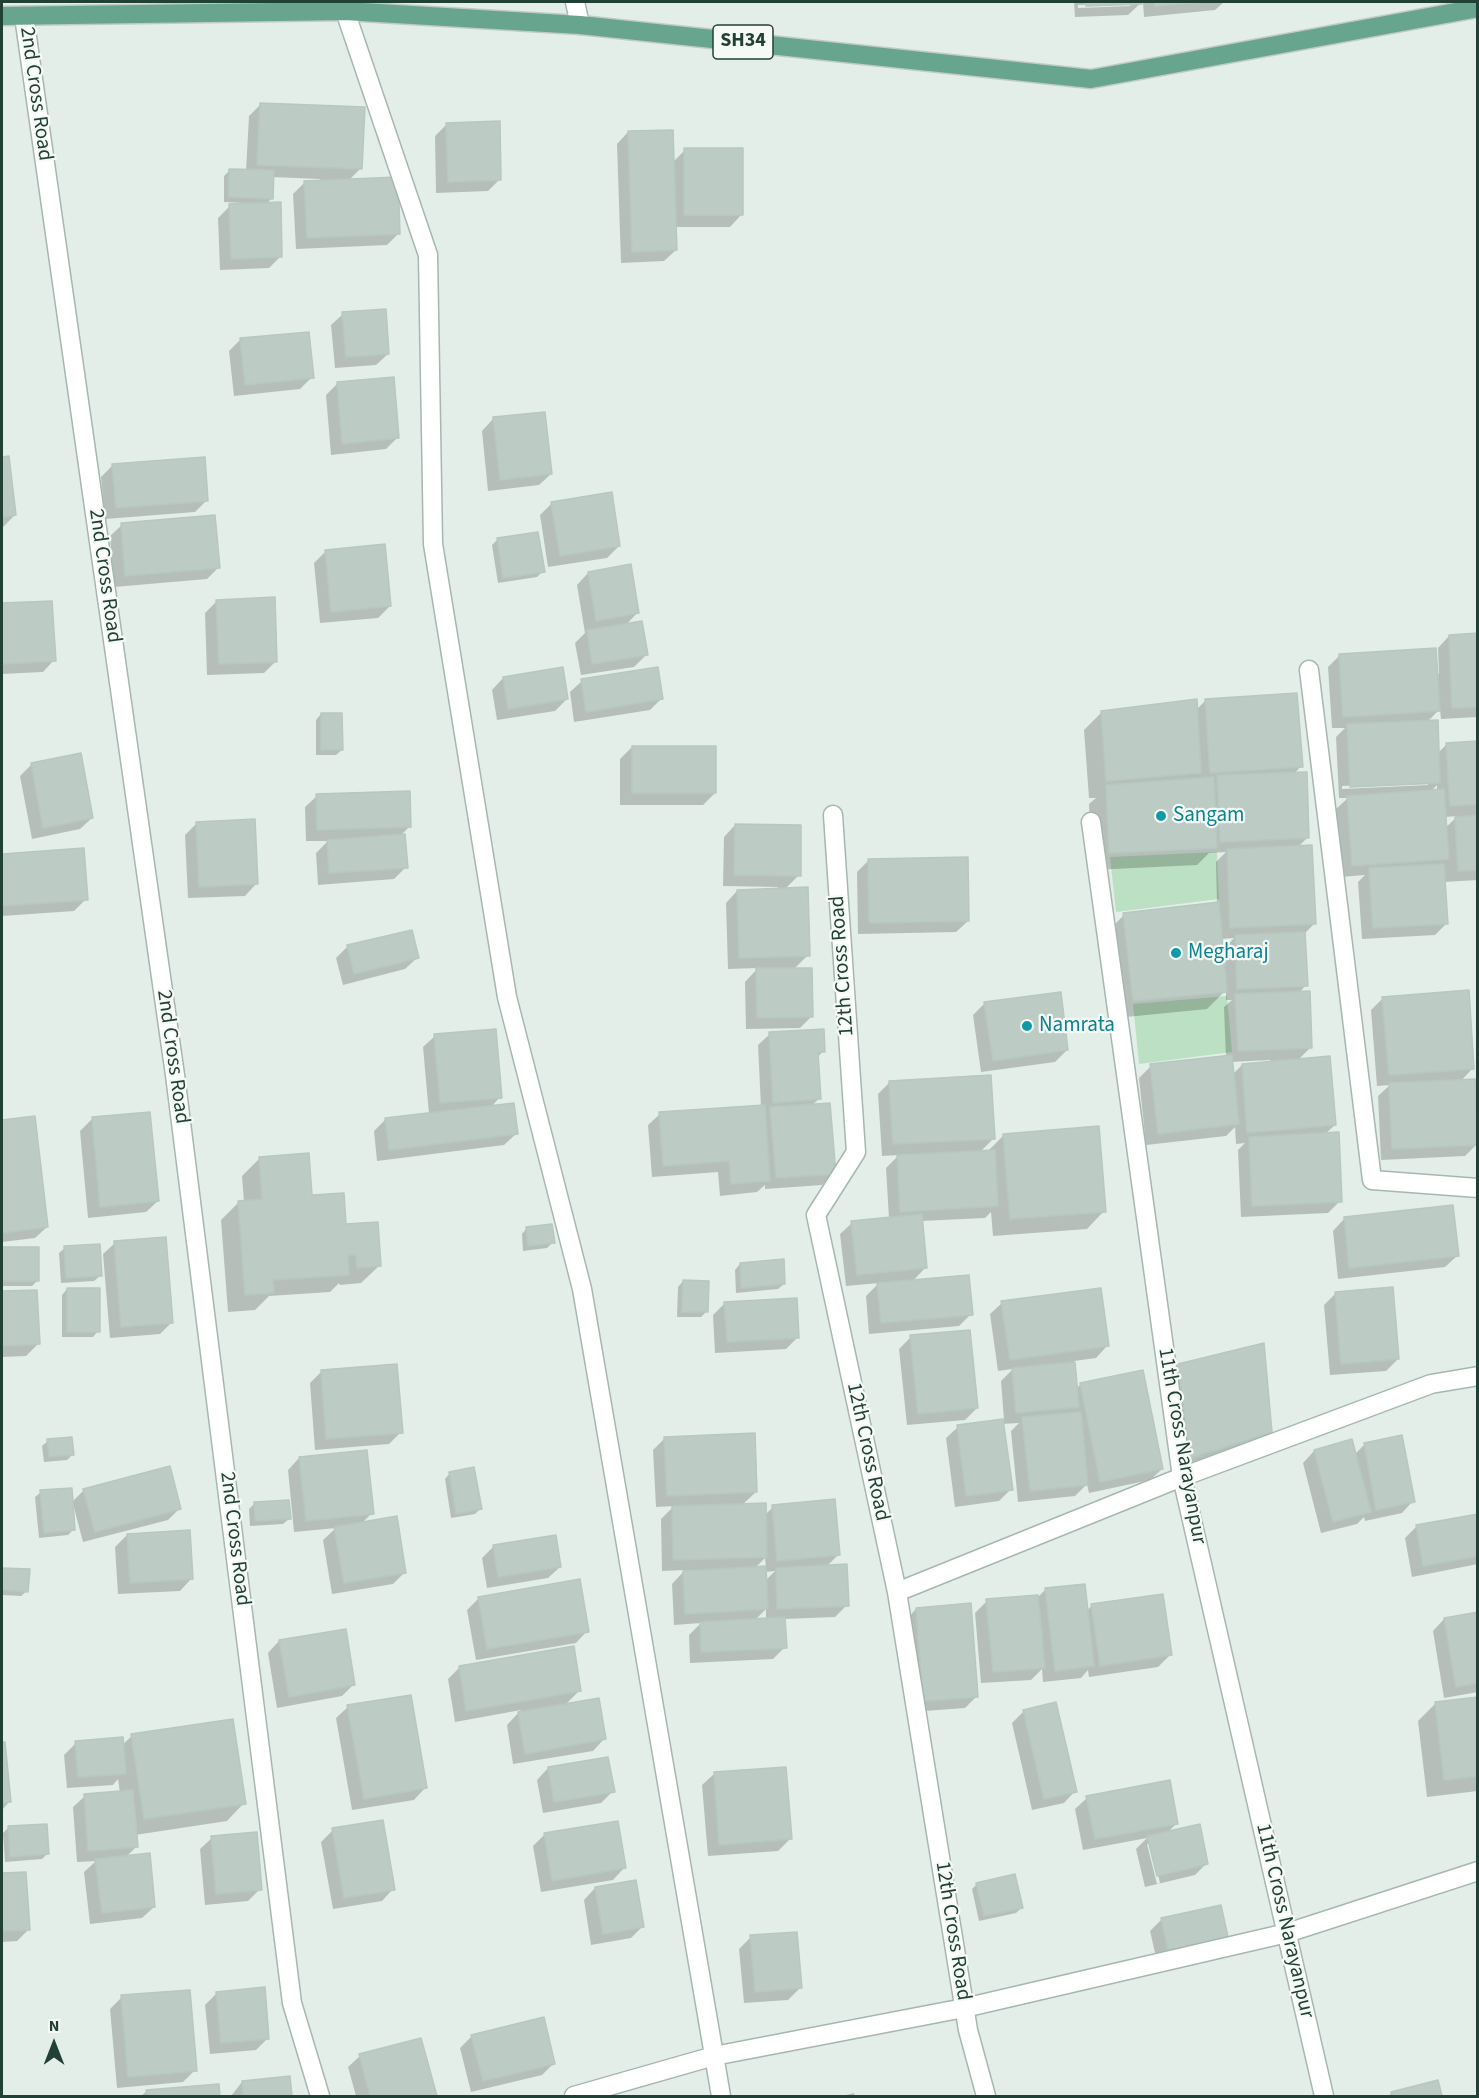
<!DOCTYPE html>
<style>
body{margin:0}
#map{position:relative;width:1479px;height:2098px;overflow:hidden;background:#e4eee9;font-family:"Source Sans 3",sans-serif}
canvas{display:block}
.frame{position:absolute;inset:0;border:3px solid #224136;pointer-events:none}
.north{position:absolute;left:24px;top:2014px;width:60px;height:60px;-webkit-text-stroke:4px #f5faf7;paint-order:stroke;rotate:0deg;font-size:16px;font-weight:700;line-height:24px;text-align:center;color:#224136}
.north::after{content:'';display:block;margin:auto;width:21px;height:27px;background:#224136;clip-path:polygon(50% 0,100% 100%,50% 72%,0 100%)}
</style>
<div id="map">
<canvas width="1479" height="2098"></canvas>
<div class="frame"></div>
<div class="north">N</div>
</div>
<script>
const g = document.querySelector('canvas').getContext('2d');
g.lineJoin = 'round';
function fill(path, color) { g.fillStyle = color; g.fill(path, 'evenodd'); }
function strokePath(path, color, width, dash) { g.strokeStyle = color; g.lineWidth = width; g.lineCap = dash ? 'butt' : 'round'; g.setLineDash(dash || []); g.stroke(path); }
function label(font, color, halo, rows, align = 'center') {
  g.font = font + ' "Source Sans 3",sans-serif'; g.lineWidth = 4.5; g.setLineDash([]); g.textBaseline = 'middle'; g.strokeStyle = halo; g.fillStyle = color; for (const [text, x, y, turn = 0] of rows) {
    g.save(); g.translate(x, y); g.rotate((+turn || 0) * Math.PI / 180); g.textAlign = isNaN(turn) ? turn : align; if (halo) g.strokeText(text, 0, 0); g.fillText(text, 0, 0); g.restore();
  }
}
fill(new Path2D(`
 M1217,852l2,47 -103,13 -6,-55z
 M1227,996l5,56 -93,12 -6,-60z`), '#bce0c3');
fill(new Path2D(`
 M1074,2h68l-14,13 -53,2zM1130,3v3l-52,2v-3z
 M1143,2h81l-9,8 -71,7z
 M1228,2h24l-24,1z
 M260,105l101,63 -12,12 50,53 -12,12 -91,4 -3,-55 12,-12 15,-1v-2l-48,-2v21l-7,7 16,51 -12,12 -49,2 -2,-52 12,-12 13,-1v-2l-19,-1v-26l6,-6 16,1 3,-55z
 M446,125l54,54 -12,12 -52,2 -1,-57z
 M628,132l45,30 12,-12 56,65 -11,12h-55l1,23 -12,11 -43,2 -4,-119z
 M343,314l45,40 -12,11 -41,3 -4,-43z
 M241,339l71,38 -12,12 -66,7 -5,-45z
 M338,383l60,54 -12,12 -55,6 -5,-60z
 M493,419l58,55 -12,11 -51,6 -6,-60z
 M2,458h6l7,57 -13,13z
 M113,465l93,36 -11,11 -90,7 -4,-42z
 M552,503l67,43 -12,12 -59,9 -8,-52z
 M122,525l97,42 -12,12 -93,8 -4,-51z
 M498,539l45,32 -6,6 -39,6 -6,-38z
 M326,551l64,55 -12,12 -58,5 -6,-60z
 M588,573l49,40 -11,12 20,30 -12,12 -53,8 -6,-32 10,-10 -8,-48z
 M217,601l59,60 -12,12 -57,2 -2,-62z
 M51,602l3,58 -11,12 -41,2v-69z
 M1478,635v82l-37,2 -1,-10 -13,13 10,32 9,-9 32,-3v138l-34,2 3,41 -12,12 -73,4 -4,-57 7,-7 -24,2 -5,-68 12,-11h-9l-3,-61 9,-9h-13l-4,-61 11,-11 100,18 -1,-26 11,-12zM1428,782v3l-86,4v-3zM1437,785v6l-7,1zM1458,816l-13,12v-11z
 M503,678l64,21 -12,12 -58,9 -5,-30z
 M582,681l80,17 -12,12 -76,12 -4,-30z
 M1205,701l96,65 -7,8 14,63 -10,10 17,76 -11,11 2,51 -7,8 12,54 -13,13 37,65 -10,9 15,67 -12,12 -87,4 -3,-67 7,-7 -9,1 -1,-17 -9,9 -80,9 -7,-67 12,-12 75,-8 -2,-51 8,-7h-6v-10l-19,19 -91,9 -10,-85 18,-18 93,-11 -1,-42 10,-10 -17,1 -12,12 -105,5 -3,-66 7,-6h-7l-5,-68 18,-18 94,-2zM1234,938l-12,13 -1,-12zM1270,1060l1,3 -29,2 -10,10 -1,-13z
 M321,714l21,36 -6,5h-20v-35z
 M632,747l83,46 -12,12h-83v-46z
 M32,764l60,54 -12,11 -48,10 -12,-63z
 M317,796l93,30 -10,10 6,31 -12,12 -76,6 -2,-32 12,-12h-22l-1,-34z
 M197,823l59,61 -11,12 -57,2 -3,-63z
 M735,825l64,50 -14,14 23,66 -14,14 18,47 -12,12 -54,1 -1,-47 13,-14 -30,1 -2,-66 11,-12 41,-1v-3l-55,-1 1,-49z
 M83,850l3,49 -12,12 -72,5v-61z
 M869,860l99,61 -12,11 -98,2 -1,-62z
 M348,946l69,12 -12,11 -62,16 -7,-27z
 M1383,998l90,70 -13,14 17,62 -12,12 -84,4 -3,-64 12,-11 -13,1 -6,-76z
 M985,1003l82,47 -12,12 -74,10 -8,-57z
 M770,1034l53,17 -6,7 2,41 -7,6 22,69 -12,11 -57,4v-4l-8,7 -37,4 -2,-24 -66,5 -4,-52 12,-11 101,-7 -3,-62z
 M435,1036l65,61 -9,10 25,27 -12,11 -127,16 -3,-30 12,-12 43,-5 -6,-67z
 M890,1082l104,56 -14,14h7l16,-16 101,75 -17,18 -94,7 -2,-24 -6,6 -64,3 4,47 -13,14 59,32 -12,12 -90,8 -3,-38 13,-13 -33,3 -6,-52 12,-11 37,-4 -3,-51 13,-13 -17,1 -4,-62z
 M33,1118l14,109 -12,11 -33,4v-120z
 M92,1119l66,82 -12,11 -58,6 -8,-87z
 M260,1158l84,67 35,41 -18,17 -21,2 -1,-2 -9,9 -61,4 -14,14 -27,2 -7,-92 18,-18h5l-2,-26z
 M1344,1219l113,37 -12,11 -107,12 -5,-48z
 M527,1228l26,14 -6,6 -24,3 -1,-17z
 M115,1243l56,80 -11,11 -50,4 -7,-84z
 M65,1248l35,28 -6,5 -33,2 -2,-30z
 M2,1249h35v32l-5,5h-30z
 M740,1264l44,20 -6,5 -42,4 -1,-23z
 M683,1281l23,31 -5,5h-24l1,-30z
 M67,1289l31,42 -5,6h-31v-42z
 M36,1291l2,53 -12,12 -24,1v-64z
 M1336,1293l62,66 -12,12 -56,4 -6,-70z
 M725,1303l73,34 -12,12 -71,4 -2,-38z
 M1002,1303l105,43 -11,12 -22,3 2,28 5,-5 81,85 -12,11 -61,13 -2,-9 -12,12 -57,6 -7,-71 8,-8 -17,1 9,65 -12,12 -44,6 -9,-69 12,-11 46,-7 -3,-39 12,-12 -15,2 -8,-57z
 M911,1337l66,71 -12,12 -58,5 -8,-76z
 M1179,1365l92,67 -18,17 -80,26 -11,-92z
 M322,1371l79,61 -12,12 -74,6 -5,-67z
 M665,1438l91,54 -14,13 23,10 8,-8 65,48 -12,12 21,38 -12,12 -51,2 1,28 -12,12 -83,4 -1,-28 12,-12 -27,2 -2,-41 13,-14 -23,1 -1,-52 13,-13 -18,1 -3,-57zM765,1558l1,10 -12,1zM775,1571l-10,10v-9zM766,1609v11l-12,1z
 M48,1441l24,14 -5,5 -23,2 -2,-16z
 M1364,1445l49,56 -11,12 -37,8 -1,-4 -7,7 -36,9 -18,-70 11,-12 40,4z
 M299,1458l73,55 -11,11 44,48 -12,12 -61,10 -9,-54 13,-12 -42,4 -6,-62z
 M450,1473l30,36 -5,5 -24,4 -6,-39z
 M84,1490l95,19 -11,11 -85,22 -10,-38v26l-5,5 -29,3 -4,-41 6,-5 30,11z
 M255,1503l34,16 -6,5 -33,2 -1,-17z
 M1478,1516v48l-66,13 -7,-39 11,-11z
 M127,1535l64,44 -11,12 -62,3 -3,-47z
 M493,1547l67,20 -12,11 -61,10 -5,-30z
 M2,1569l26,1 -1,21 -6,5 -19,-1z
 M1046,1589l41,22 5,-6 78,50 -12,12 -69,10 -1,-7 -7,8 -38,4 -1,-13 -11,11 -50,3 -6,-70 12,-12 52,-5z
 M479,1598l108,33 -11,12 -100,17 -9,-50z
 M916,1609l61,87 -12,12 -54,4 -6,-91z
 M1478,1614v78l-34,6 -11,-67 11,-12z
 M279,1641l74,44 -11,11 -65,12 -9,-55z
 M460,1667l120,23 -15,15 39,34 -11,12 -80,13 -6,-39 14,-15 -66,12 -7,-43z
 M1478,1698v93l-51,6 -9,-76 18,-18z
 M348,1707l77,81 -11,12 -62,10 -16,-92z
 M1024,1711l51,80 -11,12 -32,7 -20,-87z
 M132,1736l112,67 -17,18 -92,14 1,12 -10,10 28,50 -12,11 -52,6 -6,-52 12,-11 -19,1 -4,-55 12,-11 35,-3 -2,-14 -5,6 -46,3 -3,-33 12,-12 46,2z
 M2,1744l8,57 -8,9z
 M548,1768l65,23 -12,12 -58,10 -6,-33z
 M714,1774l76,65 -12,12 -70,5 -6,-71z
 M1087,1798l90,25 -10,10 40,30 -12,12 -50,12 -9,-38 11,-11 -64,12 -8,-41zM1147,1844h4l9,39 -3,1z
 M8,1828l39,26 -5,5 -37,3 -2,-29z
 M333,1830l60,59 -11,12 -49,8 -12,-67z
 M545,1834l79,34 -11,12 -72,12 -8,-46z
 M212,1838l48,51 -12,12 -43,4 -5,-56z
 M25,1873l4,56 -12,12 -15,1v-67z
 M977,1884l45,23 -6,6 -37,8 -7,-32z
 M595,1888l47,39 -11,11 -40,7 -7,-45z
 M1162,1919l55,38 -58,13 -9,-39z
 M751,1937l49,51 -12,12 -44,3 -5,-54z
 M217,1993l51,45 -12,12 -46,4 -5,-49z
 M122,1997l73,73 -12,12 -66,6 -7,-79z
 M472,2036l82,27 -12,12 -71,17 -11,-44z
 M420,2040l15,56h-79l-8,-29 12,-11z
 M289,2078l1,18h-59l11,-14z
 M1437,2082l4,14h-53l4,-3z
 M218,2086l1,10h-78l6,-5z
 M854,2093l1,3h-13z`), '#0003');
const building = new Path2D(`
 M1086,2h55l1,2 -56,2z
 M1155,2h47l-47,4z
 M260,103l105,4 -3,62 -105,-4z
 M500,121l1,59 -53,2 -2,-59z
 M673,130l4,120 -45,2 -4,-121z
 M684,148h59v67h-59z
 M229,169l45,1 -1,29 -44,-2z
 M398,177l2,57 -93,4 -3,-57z
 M281,202l1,55 -51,2 -2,-55z
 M386,309l3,45 -43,3 -4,-45z
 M309,332l5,46 -69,7 -5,-47z
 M394,377l5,61 -57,6 -5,-62z
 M545,412l7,62 -52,6 -7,-63z
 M9,456l7,59 -14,2v-60z
 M205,457l3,44 -92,7 -4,-44z
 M612,492l8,54 -60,10 -9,-54z
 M215,515l5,53 -95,8 -4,-53z
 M538,532l7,40 -42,6 -6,-40z
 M385,544l6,62 -60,6 -6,-62z
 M631,564l8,49 -43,8 -8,-49z
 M275,597l2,65 -58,2 -3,-64z
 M52,601l4,60 -54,3v-61z
 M642,621l6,34 -56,9 -5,-34z
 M1478,633v74l-26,1 -3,-73z
 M1436,648l4,63 -97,6 -4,-63z
 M563,667l5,32 -60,10 -5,-32z
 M658,667l5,32 -77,13 -5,-33z
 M1297,693l6,74 -93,6 -5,-74z
 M1197,699l4,74 -95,8 -5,-70z
 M321,713h21l1,37h-22z
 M1438,720l2,63 -90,4 -3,-63z
 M1478,741v63l-28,2 -4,-63z
 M632,746h84v47h-84z
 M81,753l12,65 -50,10 -12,-65z
 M1307,772l2,66 -89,4 -3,-67z
 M1214,777l3,71 -108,5 -3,-68z
 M1444,789l5,70 -97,7 -5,-70z
 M410,791l1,36 -94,3 -1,-36z
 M1478,815v55l-20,1 -3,-54z
 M255,819l3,65 -59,3 -3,-65z
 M735,824l66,1v51l-67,-1z
 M405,834l3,34 -79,5 -2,-33z
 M1312,845l4,79 -86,4 -3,-79z
 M84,848l4,52 -86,6v-52z
 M968,857l1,64 -100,2 -1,-64z
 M1444,864l4,60 -75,4 -4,-60z
 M808,887l2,69 -71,2 -2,-68z
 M1219,902l8,90 -94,9 -10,-88z
 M412,930l7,28 -65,16 -7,-29z
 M1305,932l3,54 -71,3 -2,-54z
 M756,968h56l1,49 -56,1z
 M1469,990l5,79 -85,6 -7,-78z
 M1310,991l2,57 -74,3 -3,-57z
 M1061,992l7,58 -75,11 -9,-59z
 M496,1029l6,69 -62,5 -6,-69z
 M824,1029l1,23h-7l3,47 -48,4 -4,-71z
 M1232,1055l7,69 -81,10 -8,-70z
 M1330,1056l6,69 -89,8 -5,-69z
 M991,1075l4,64 -102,5 -4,-63z
 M1475,1079l3,66 -86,4 -3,-66z
 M514,1103l4,31 -129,16 -4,-32z
 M830,1103l6,71 -60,4 -6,-71z
 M765,1105l5,76 -39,3 -2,-23 -66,5 -4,-54z
 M150,1112l9,89 -59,6 -8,-90z
 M35,1116l13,111 -46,6v-113z
 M1099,1126l7,86 -96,7 -7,-85z
 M1339,1132l3,70 -90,4 -3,-69z
 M995,1150l3,56 -98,6 -3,-57z
 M309,1153l3,42 32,-2 2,31 32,-2 3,44 -24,2 -1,-13h-8l1,20 -76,5 1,13 -29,2 -7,-94 24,-2 -3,-42z
 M1453,1205l6,51 -110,12 -5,-51z
 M922,1214l5,54 -70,7 -6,-54z
 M552,1224l3,19 -27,3 -2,-19z
 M166,1237l7,86 -52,4 -7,-86z
 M100,1244l2,32 -36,2 -2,-32z
 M2,1247h37v34h-37z
 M784,1259l1,25 -44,4 -1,-25z
 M969,1275l4,40 -92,8 -4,-40z
 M683,1280l26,1 -1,31h-26z
 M1393,1287l6,72 -58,5 -6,-72z
 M67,1288h33v44h-33z
 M1101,1288l8,58 -99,14 -9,-59z
 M37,1290l3,54 -38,2v-55z
 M797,1298l2,40 -72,4 -3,-40z
 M970,1330l8,78 -60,6 -8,-79z
 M1264,1343l8,89 -82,26 -12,-94z
 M1075,1362l4,45 -63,6 -4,-45z
 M397,1364l6,69 -77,6 -5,-69z
 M1143,1370l20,99 -63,13 -20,-99z
 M1081,1412l7,73 -58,6 -8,-74z
 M1003,1419l10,71 -47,6 -9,-71z
 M755,1433l2,59 -90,4 -3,-59z
 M1402,1435l13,67 -39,8 -12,-67z
 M72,1437l2,18 -25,2 -2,-18z
 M1352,1439l19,73 -38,10 -19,-72z
 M367,1450l7,64 -68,7 -7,-64z
 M170,1466l11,43 -86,23 -12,-43z
 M474,1467l8,42 -26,5 -7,-42z
 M72,1488l3,42 -31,3 -4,-43z
 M835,1499l5,56 -63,6 -5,-56z
 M289,1500l2,19 -36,2 -1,-19z
 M766,1503l1,54 -94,3 -1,-54z
 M1478,1514v42l-55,10 -7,-41z
 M397,1516l9,57 -62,10 -10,-56z
 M190,1530l3,49 -63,4 -3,-49z
 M556,1535l5,32 -63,10 -5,-32z
 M847,1564l2,42 -72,3 -1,-41z
 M766,1566l2,43 -83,5 -2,-43z
 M2,1568l28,1 -2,23 -26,-2z
 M580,1579l9,53 -102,17 -9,-52z
 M1085,1584l9,82 -39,5 -10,-83z
 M1163,1594l9,61 -72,11 -9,-62z
 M1038,1595l7,73 -52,4 -7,-73z
 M971,1603l7,94 -55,4 -7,-93z
 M1478,1612v71l-22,4 -12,-69z
 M785,1617l2,31 -86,4 -1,-30z
 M346,1629l9,56 -66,12 -10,-57z
 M574,1646l7,45 -115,20 -7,-45z
 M411,1695l16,93 -63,11 -17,-94z
 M1478,1697v79l-34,4 -9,-78z
 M599,1698l7,41 -81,15 -7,-42z
 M1056,1702l21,90 -33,7 -21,-89z
 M233,1719l13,85 -102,15 -13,-85z
 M123,1737l3,37 -48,3 -3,-36z
 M2,1742h3l6,60 -9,1z
 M608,1757l7,35 -61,10 -6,-35z
 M786,1767l6,72 -73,6 -5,-73z
 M1170,1780l8,44 -83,15 -9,-43z
 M133,1790l5,57 -50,4 -4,-57z
 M383,1820l12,70 -51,8 -12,-70z
 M618,1821l8,47 -74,13 -8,-48z
 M47,1824l2,30 -39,3 -2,-31z
 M1200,1824l8,40 -51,12 -10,-40z
 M257,1832l5,58 -46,4 -5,-58z
 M150,1853l5,54 -53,6 -7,-54z
 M26,1872l4,58 -28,1v-58z
 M1015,1874l8,34 -39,8 -8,-33z
 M636,1880l8,47 -41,7 -8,-47z
 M1221,1905l9,41 -60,13 -9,-41z
 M797,1932l5,56 -47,4 -5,-57z
 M265,1987l4,52 -48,4 -5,-51z
 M190,1990l7,81 -69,6 -7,-82z
 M544,2017l11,47 -72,17 -12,-46z
 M421,2038l16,58h-67l-11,-42z
 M290,2076l2,20h-49l-1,-15z
 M1438,2080l4,16h-50l-1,-4z
 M219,2084l1,12h-73l-1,-6z`);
fill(building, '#bcccc4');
strokePath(building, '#b6c8bf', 1.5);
const minor = new Path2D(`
 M575,2l5,23
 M345,11l83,244 5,289 74,453 75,292 139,807
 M24,16l151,1059 117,928 28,93
 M1309,670l63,510 106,8
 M833,815l23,337 -40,63 81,377 71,438 18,66
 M1091,822l91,655 142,619
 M897,1592l285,-115 249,-93 47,-8
 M574,2096l140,-40 250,-48 323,-75 191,-62`);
const primary = new Path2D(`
 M2,16l343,-5 235,14 511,54 387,-71`);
strokePath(minor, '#a6b7b0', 21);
strokePath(primary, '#c1cac7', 21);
strokePath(minor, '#fff', 18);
strokePath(primary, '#67a58f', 18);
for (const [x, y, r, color] of [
 [1161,816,6,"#0f9aa8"],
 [1176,953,6,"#0f9aa8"],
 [1027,1026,6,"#0f9aa8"]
]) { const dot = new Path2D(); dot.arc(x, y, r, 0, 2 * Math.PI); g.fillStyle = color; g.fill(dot); strokePath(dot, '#f5faf7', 2); }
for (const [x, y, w] of [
 [743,42,60]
]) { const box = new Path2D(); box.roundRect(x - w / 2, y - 17, w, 34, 4.5); g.fillStyle = '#f5faf7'; g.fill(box); strokePath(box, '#224136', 1.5); }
label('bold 20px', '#224136', null, [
 ["SH34",743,42]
]);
label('21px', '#224136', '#f5faf7', [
 ["2nd Cross Road",35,94,82],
 ["2nd Cross Road",104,576,82],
 ["12th Cross Road",843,966,-94],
 ["2nd Cross Road",172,1057,82],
 ["11th Cross Narayanpur",1181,1446,80],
 ["12th Cross Road",867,1452,78],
 ["2nd Cross Road",234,1539,83],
 ["11th Cross Narayanpur",1284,1921,77],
 ["12th Cross Road",952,1931,81]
]);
label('21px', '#0d838f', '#f5faf7', [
 ["Sangam",1173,816],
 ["Megharaj",1188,953],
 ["Namrata",1039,1026]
], 'left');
</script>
